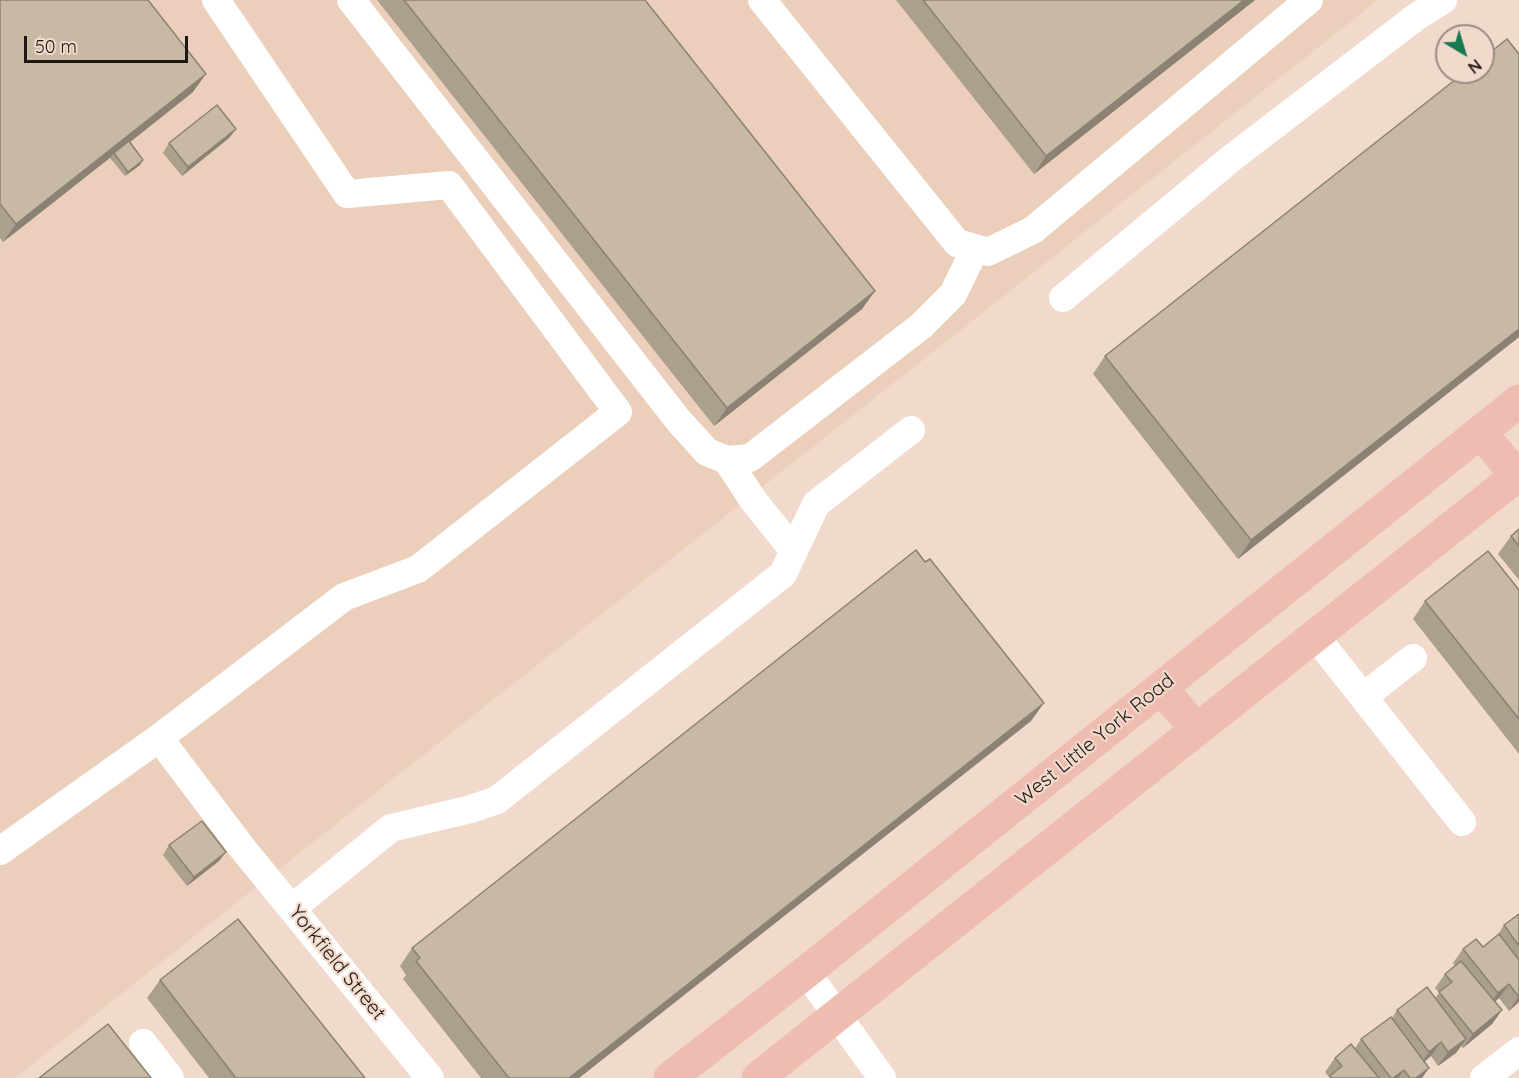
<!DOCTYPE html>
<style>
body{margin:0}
#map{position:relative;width:1519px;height:1078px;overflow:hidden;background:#f1dacb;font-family:Quicksand,sans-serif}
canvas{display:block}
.north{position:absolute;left:1435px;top:24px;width:60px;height:60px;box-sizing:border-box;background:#f1dacb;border:2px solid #9d8c81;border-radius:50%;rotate:142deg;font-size:16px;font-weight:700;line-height:24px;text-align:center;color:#1f1712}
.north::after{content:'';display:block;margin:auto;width:21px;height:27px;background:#167951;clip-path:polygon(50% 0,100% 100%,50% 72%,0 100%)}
.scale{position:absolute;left:24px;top:36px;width:164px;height:27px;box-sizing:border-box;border:3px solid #1f1712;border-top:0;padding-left:8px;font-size:18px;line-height:21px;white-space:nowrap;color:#1f1712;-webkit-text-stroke:4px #f1dacb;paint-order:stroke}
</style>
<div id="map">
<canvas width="1519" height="1078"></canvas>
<div class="north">N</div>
<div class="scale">50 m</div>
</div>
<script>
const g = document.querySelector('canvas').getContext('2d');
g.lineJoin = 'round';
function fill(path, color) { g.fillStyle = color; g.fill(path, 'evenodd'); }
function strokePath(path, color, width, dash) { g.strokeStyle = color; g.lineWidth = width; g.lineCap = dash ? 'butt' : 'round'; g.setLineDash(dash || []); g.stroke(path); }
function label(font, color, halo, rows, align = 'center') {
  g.font = font + ' Quicksand,sans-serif'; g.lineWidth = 4.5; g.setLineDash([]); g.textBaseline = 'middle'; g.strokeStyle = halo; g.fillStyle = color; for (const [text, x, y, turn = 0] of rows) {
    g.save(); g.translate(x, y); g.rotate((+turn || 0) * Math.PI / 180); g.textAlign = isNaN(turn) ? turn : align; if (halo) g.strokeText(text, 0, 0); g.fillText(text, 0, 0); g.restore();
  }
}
fill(new Path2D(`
 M0,0h1378l-1363,1078h-15z`), '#eccfbb');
strokePath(new Path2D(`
 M351,0l327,420 29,32 20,8 23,-2 171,-132 32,-32 22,-45
 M762,0l195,243 31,9 45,-22 276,-230
 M1063,298l170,-141 183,-140 27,-17
 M727,460l26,40 41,51
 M1315,636l147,186
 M1363,697l50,-39
 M159,738l185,-141 74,-28 200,-157 -169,-227 -102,9 -131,-194
 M0,851l159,-113 84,111 187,229
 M292,908l99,-80 80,-19 26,-9 286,-226 33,-70 95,-74
 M806,972l76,106
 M143,1043l27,35
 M1484,1078l35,-27`), '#fff', 28);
strokePath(new Path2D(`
 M1480,432l37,44
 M1161,688l36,42
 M670,1078l136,-106 713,-571
 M758,1078l761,-604`), '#efbdb0', 33);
fill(new Path2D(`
 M0,0l193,92 -63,50 10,23 -15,11 -15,-18 1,-1 -108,85 -3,-4z
 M377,0h268l230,291 -13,18 -148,117z
 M896,0h359l-221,174z
 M1519,54v283l-281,222 -145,-185 12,-18z
 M236,129l-7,9 -47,38 -19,-23 6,-10z
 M1519,529v51l-21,-26 13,-18z
 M925,562l106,159 -452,357h-98l-78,-99 3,-4 -6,-9 12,-18z
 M1519,590v164l-106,-135 12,-18z
 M169,845l50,16 -32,25 -24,-31z
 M1519,914v88l-10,9 -10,-13 -4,4 7,8 -10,14 -29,24 -2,-2 -5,7 -18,13 -7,-10 -6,5 4,7 -7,10h-93v-1l-4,-5 10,-14 20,-10 6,-9 31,-21 5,-8 38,-12 4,-5 -4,-5 10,-14 10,-8 -2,-3 10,-14 20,-2 14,-11 7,-11z
 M160,980l205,98h-156l-62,-80z`), '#ab9f8d');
fill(new Path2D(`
 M1244,0h11l-221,174 12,-18z
 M206,74l-13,18 -78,62 -1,-1 -3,4 -108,85 13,-18z
 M236,129l-7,9 -47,38 6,-9z
 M143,160l-3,5 -15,11 3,-4z
 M875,291l-13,18 -148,117 13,-18z
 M1519,329v8l-281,222 13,-19z
 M1044,703l-13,18 -452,357h-10z
 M226,852l-7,9 -32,25 7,-9z
 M1509,984l-10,14 -11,9 10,-14z
 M1519,996v6l-10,9z
 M1502,1010l-10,14 -29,24 10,-14z
 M1466,1039l-10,14 -18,13 10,-14z
 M1441,1042l-10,14 -12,10 10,-14z
 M1429,1068l-7,10h-6z
 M1404,1070l-6,8h-5z`), '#8b8273');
const building = new Path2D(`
 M0,0h148l58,74 -190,150 -16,-20z
 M404,0h241l230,291 -148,117z
 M923,0h321l-198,156z
 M1507,39l12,15v275l-268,211 -146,-184 360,-284h18v-14z
 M217,105l19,24 -48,38 -19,-24z
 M129,141l14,19 -15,12 -14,-19z
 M1519,529v17l-8,-10z
 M916,550l9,12 5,-3 114,144 -475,375h-60l-93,-117 4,-3 -8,-10z
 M1488,551l31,39v129l-94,-118z
 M202,821l24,31 -32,25 -25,-32z
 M1519,914v32l-15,-21z
 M238,919l127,159h-129l-76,-98z
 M1499,934l20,26v37l-10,-13 -11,9 -35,-44 13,-10 7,8z
 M1461,961l41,49 -29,24 -34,-42 13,-10 -7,-8z
 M1427,987l39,52 -18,13 -7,-10 -12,10 -32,-42z
 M1391,1017l38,51 -13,10h-6l-6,-8 -11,8h-2l-30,-39z
 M108,1024l43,54h-112z
 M1351,1044l28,34h-47l-2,-2 12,-10 -7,-8z`);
fill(building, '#c7b9a4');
strokePath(building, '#8b8273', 1.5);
label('20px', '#1f1712', '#f1dacb', [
 ["West Little York Road",1095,740,-39],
 ["Yorkfield Street",337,963,51]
]);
</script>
